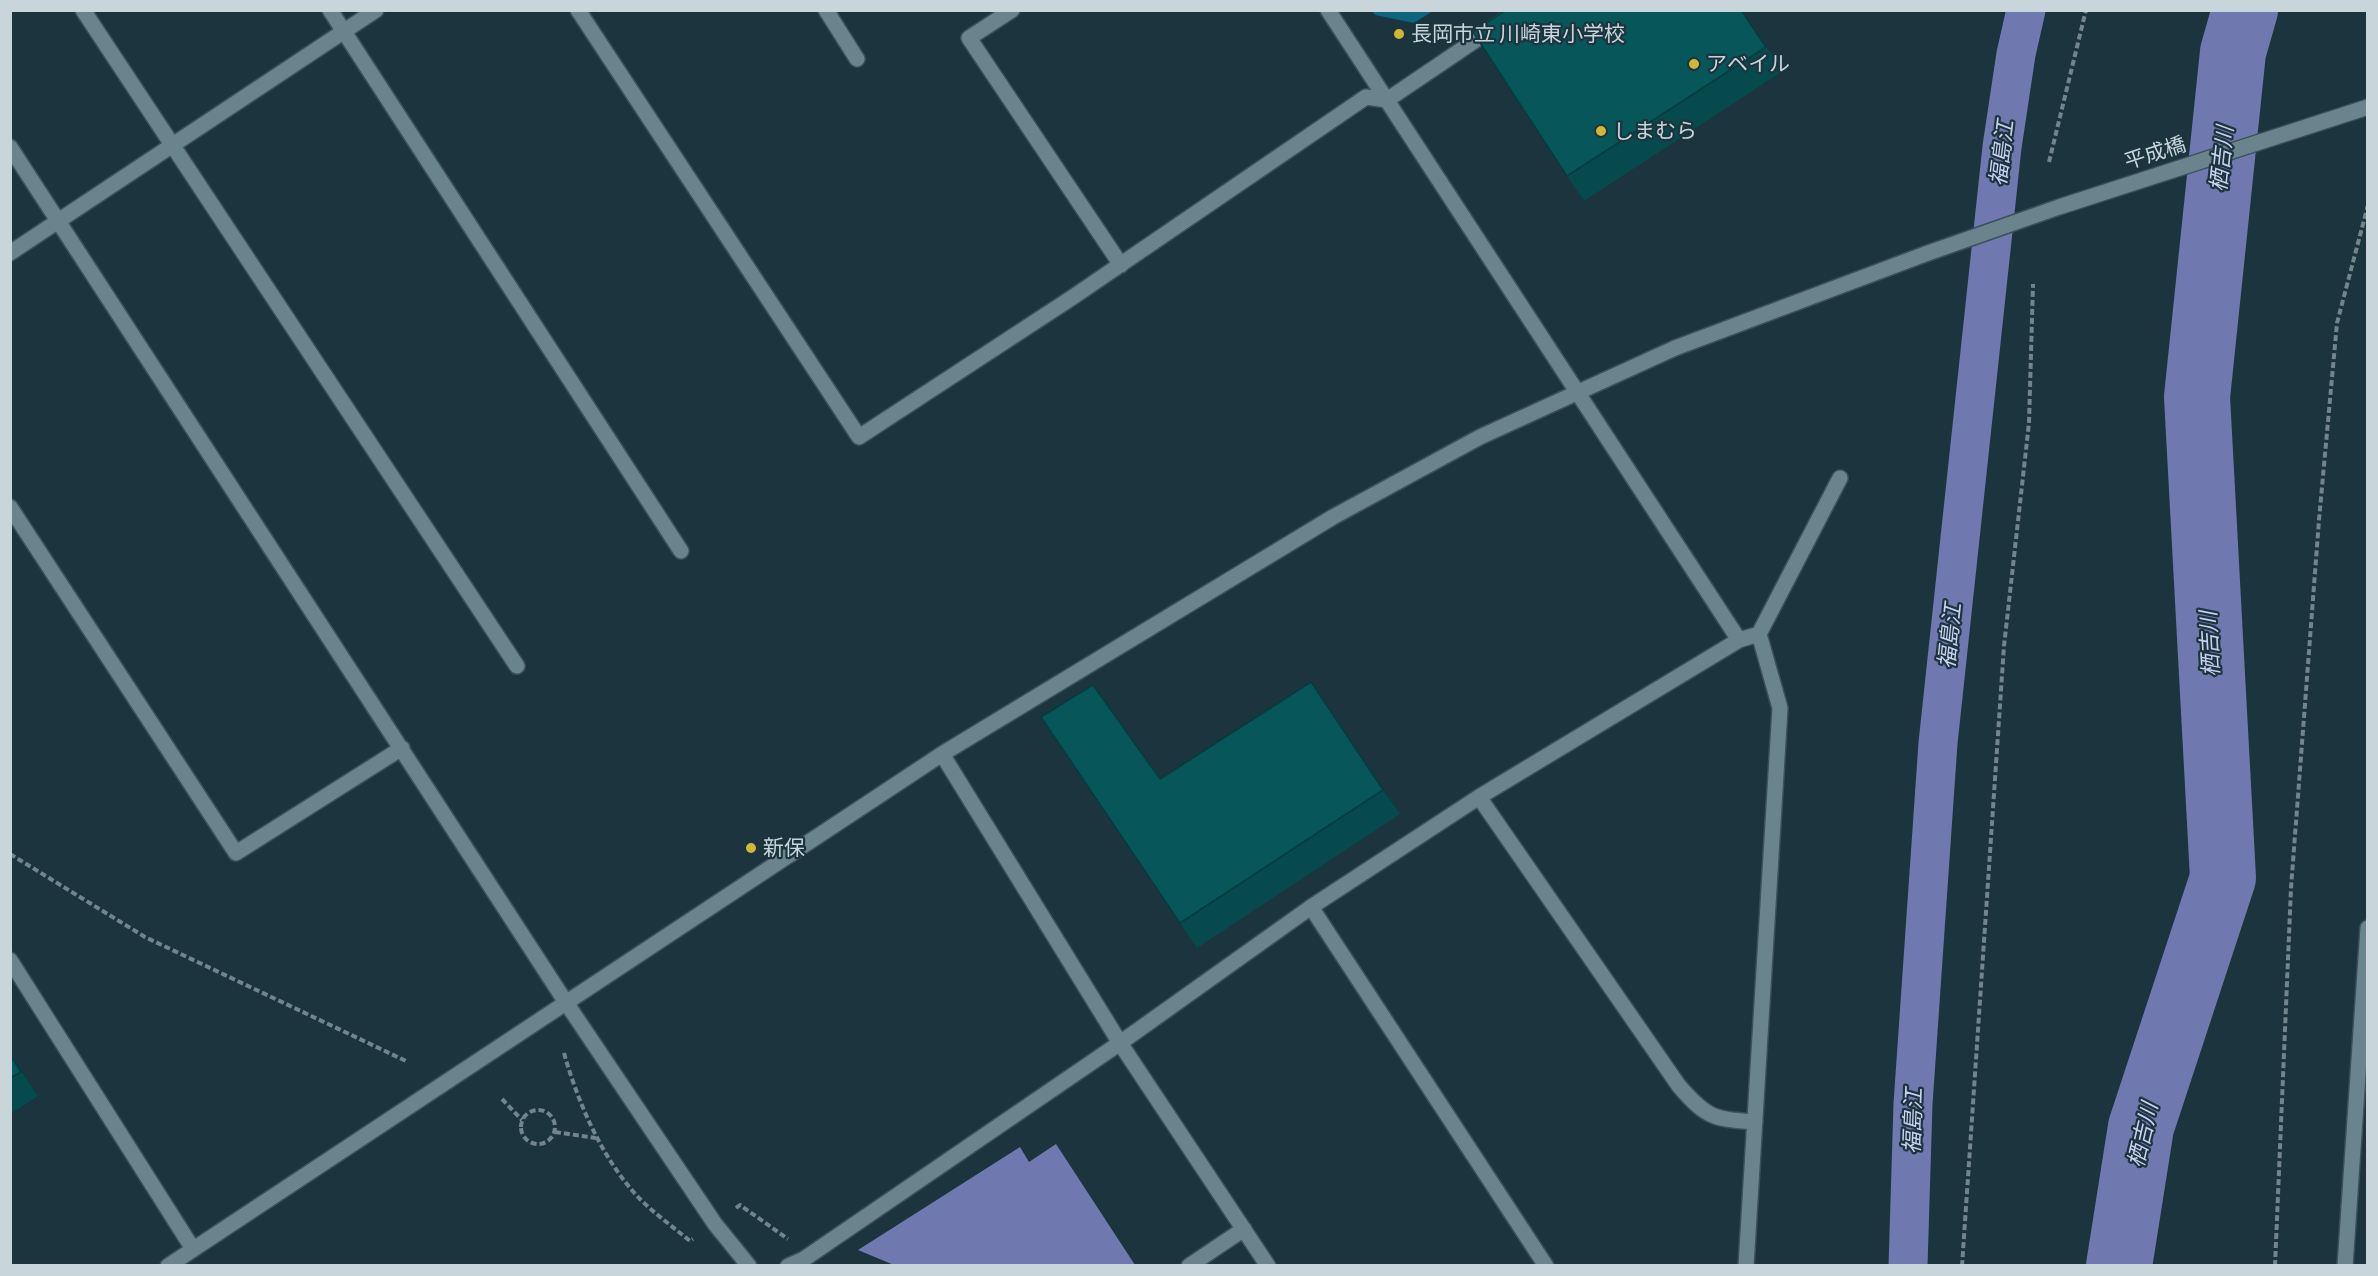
<!DOCTYPE html>
<meta charset="utf-8">
<style>
body{margin:0}
#map{position:relative;width:2378px;height:1276px;overflow:hidden;background:#1c343d;font-family:Commissioner,sans-serif}
canvas{display:block}
.frame{position:absolute;inset:0;border:12px solid #c8d6dc;pointer-events:none}
</style>
<div id="map">
<canvas width="2378" height="1276"></canvas>
<div class="frame"></div>
</div>
<script>
const g = document.querySelector('canvas').getContext('2d');
g.lineJoin = 'round';
function fill(path, color) { g.fillStyle = color; g.fill(path, 'evenodd'); }
function strokePath(path, color, width, dash) { g.strokeStyle = color; g.lineWidth = width; g.lineCap = dash ? 'butt' : 'round'; g.setLineDash(dash || []); g.stroke(path); }
function label(font, color, halo, rows, align = 'center') {
  g.font = font + ' Commissioner,"Noto Sans JP",sans-serif'; g.lineWidth = 4.5; g.setLineDash([]); g.textBaseline = 'middle'; g.strokeStyle = halo; g.fillStyle = color; for (const [text, x, y, turn = 0] of rows) {
    g.save(); g.translate(x, y); g.rotate((+turn || 0) * Math.PI / 180); g.textAlign = isNaN(turn) ? turn : align; if (halo) g.strokeText(text, 0, 0); g.fillText(text, 0, 0); g.restore();
  }
}
fill(new Path2D(`
 M1372,11h61l-19,12 -39,-8z`), '#0e637d');
fill(new Path2D(`
 M1056,1144l79,121h-241l-36,-15 162,-103 9,15z`), '#6f79b0');
strokePath(new Path2D(`
 M1908,1266l5,-162 25,-361 64,-596 14,-93 10,-44`), '#6f79b0', 39);
strokePath(new Path2D(`
 M2119,1266l22,-139 82,-249 -26,-481 36,-345 12,-42`), '#6f79b0', 66);
const minor = new Path2D(`
 M83,10l434,656
 M330,10l351,541
 M578,10l281,427 214,-140 293,-200 21,3 133,-90
 M826,10l31,49
 M1012,10l-43,28 152,227
 M1328,10l411,630
 M10,147l557,857 148,220 34,42
 M10,253l366,-243
 M10,507l226,346 166,-105
 M1759,634l81,-156
 M942,754l178,289 148,223
 M1479,797l200,289c28,32 34,33 76,36
 M1311,907l235,359
 M10,960l183,289
 M168,1266l774,-512 391,-237 147,-80 195,-89 253,-95 131,-46 309,-100
 M788,1266l16,-7 316,-216 191,-136 168,-110 260,-157 20,-6 21,74 -34,558
 M1189,1266l55,-37
 M2345,1266l23,-338`);
strokePath(minor, '#3b5058', 18);
strokePath(new Path2D(`
 M2049,162l37,-152
 M10,854l135,83 261,124
 M564,1053c14,50 39,108 76,146 15,15 33,28 50,42l3,-2
 M502,1099l20,21
 M521 1127a17 17 0 1 1 34 0a17 17 0 1 1-34 0Z
 M555,1132l41,6
 M736,1208l4,-3 48,34
 M1962,1266l42,-620 25,-223 4,-139
 M2275,1266l16,-378 28,-368 18,-197 31,-118`), '#72858c', 4, [6, 3]);
strokePath(minor, '#6a848e', 15);
fill(new Path2D(`
 M1741,10l42,61 -199,130 -17,-25z
 M1328,707l72,107 -203,134 -17,-25 -20,-144z
 M10,1052l28,44 -28,18z`), '#064a4d');
fill(new Path2D(`
 M1311,682l17,25 72,107 -17,-24z
 M10,1052l28,44 -28,-41z`), '#053c3e');
const building = new Path2D(`
 M1506,10h235l25,37 -199,129 -94,-144z
 M1311,682l72,108 -203,133 -139,-206 52,-32 67,94z
 M10,1055l11,17 -11,6z`);
fill(building, '#075659');
strokePath(building, '#053c3e', 1.5);
for (const [x, y, r, color] of [
 [1399,34,6,"#d1b736"],
 [1694,64,6,"#d1b736"],
 [1601,131,6,"#d1b736"],
 [751,848,6,"#d1b736"]
]) { const dot = new Path2D(); dot.arc(x, y, r, 0, 2 * Math.PI); g.fillStyle = color; g.fill(dot); strokePath(dot, '#1c343d', 2); }
label('21px', '#c8d6dc', '#1c343d', [
 ["長岡市立 川崎東小学校",1411,34],
 ["アベイル",1706,64],
 ["しまむら",1613,131],
 ["新保",763,848]
], 'left');
label('21px', '#c8d6dc', '#1c343d', [
 ["平成橋",2155,153,-18]
]);
label('italic 22px', '#cad1f2', '#1c343d', [
 ["福島江",2002,153,-83],
 ["栖吉川",2222,159,-84],
 ["福島江",1950,636,-84],
 ["栖吉川",2210,644,-93],
 ["福島江",1913,1121,-88],
 ["栖吉川",2143,1135,-77]
]);
</script>
